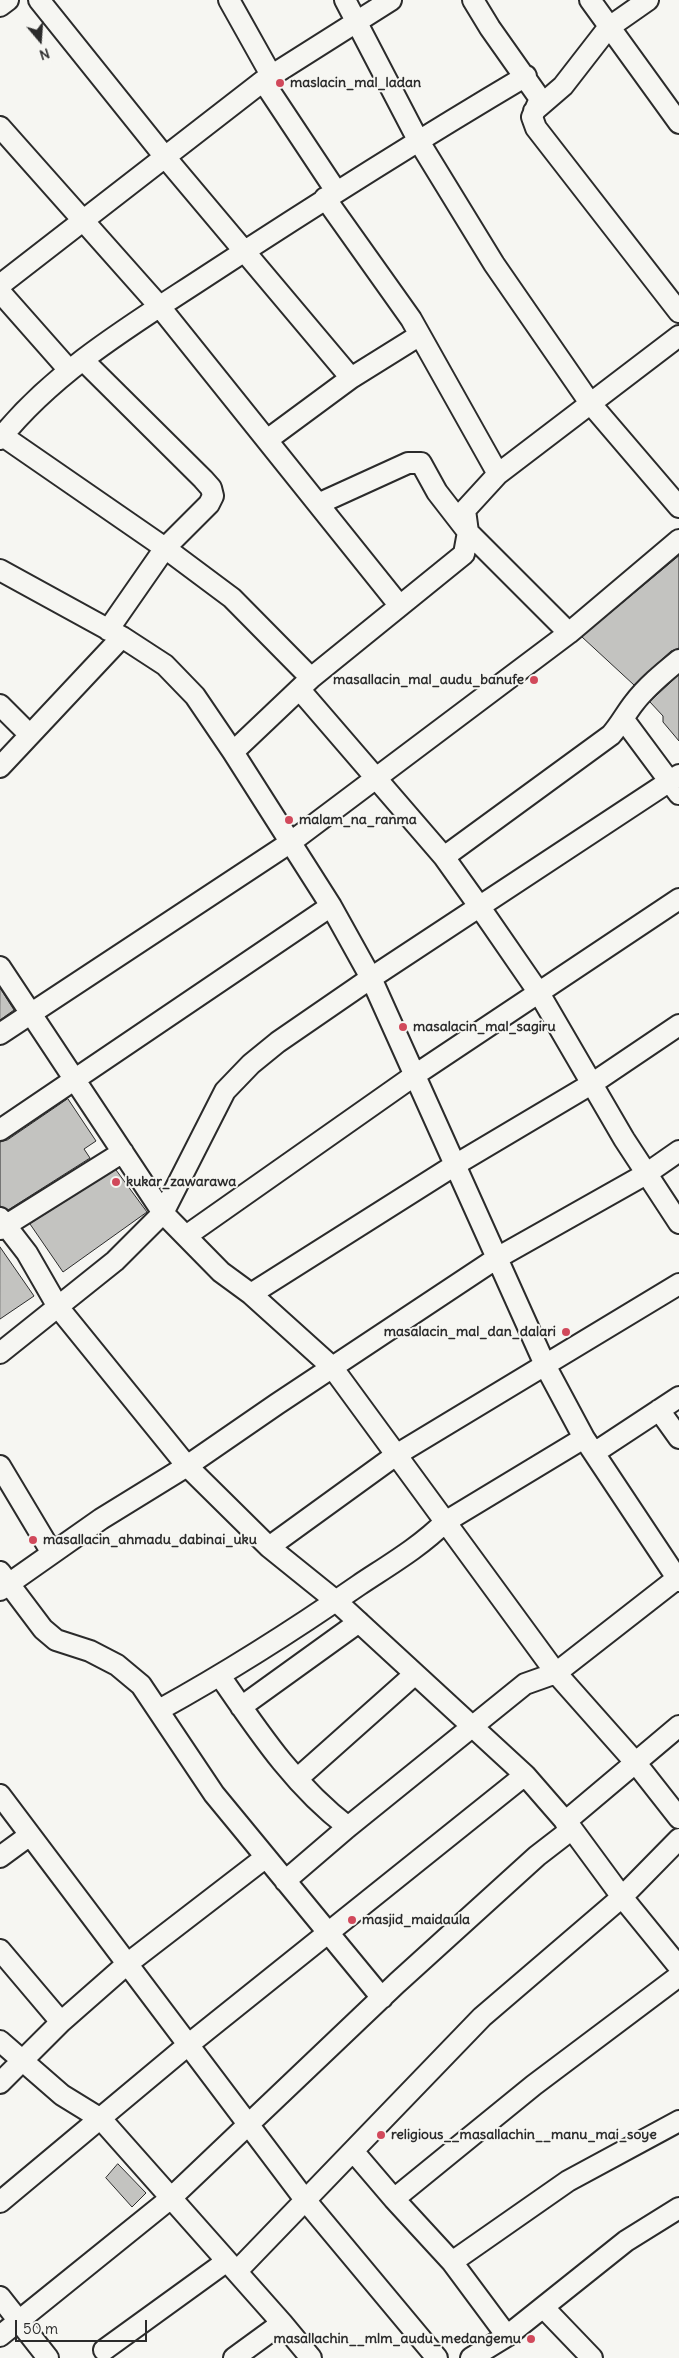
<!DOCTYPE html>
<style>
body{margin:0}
#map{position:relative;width:679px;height:2358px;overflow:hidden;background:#f6f6f2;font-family:Delius,sans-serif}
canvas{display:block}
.north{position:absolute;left:15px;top:15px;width:50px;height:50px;-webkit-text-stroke:4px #f6f6f2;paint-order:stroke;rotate:162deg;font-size:14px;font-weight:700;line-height:20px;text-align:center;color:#2b2b2b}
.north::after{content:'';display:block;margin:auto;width:18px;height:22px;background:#2b2b2b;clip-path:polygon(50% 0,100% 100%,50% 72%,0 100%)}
.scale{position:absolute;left:15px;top:2320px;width:132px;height:22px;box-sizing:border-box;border:2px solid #2b2b2b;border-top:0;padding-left:6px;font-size:15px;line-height:18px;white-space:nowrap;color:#2b2b2b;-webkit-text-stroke:4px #f6f6f2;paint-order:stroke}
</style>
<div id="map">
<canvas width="679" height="2358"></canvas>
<div class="north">N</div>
<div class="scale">50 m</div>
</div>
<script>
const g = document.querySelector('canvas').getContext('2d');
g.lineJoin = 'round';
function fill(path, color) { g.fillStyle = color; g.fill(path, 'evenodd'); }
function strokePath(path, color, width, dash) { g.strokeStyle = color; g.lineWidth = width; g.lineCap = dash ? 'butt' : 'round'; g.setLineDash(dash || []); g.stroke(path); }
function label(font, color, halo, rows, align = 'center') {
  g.font = font + ' Delius,sans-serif'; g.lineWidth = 4; g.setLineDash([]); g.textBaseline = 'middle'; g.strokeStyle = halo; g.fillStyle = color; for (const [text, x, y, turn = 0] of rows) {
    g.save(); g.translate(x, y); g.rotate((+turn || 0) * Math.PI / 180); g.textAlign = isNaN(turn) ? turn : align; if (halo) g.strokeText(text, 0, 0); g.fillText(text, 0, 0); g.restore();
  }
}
const building = new Path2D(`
 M679,556v92l-8,3 -37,34 -52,-48z
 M679,675v66l-16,-19v-6l-13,-14z
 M0,988l14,22 -14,10z
 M68,1099l28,42 -12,8 6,9 -82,52 -8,-4v-64l7,-2z
 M116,1170l31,42 -84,60 -33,-48z
 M0,1247l34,49 -34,23z
 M118,2164l28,29 -14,14 -26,-29z`);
fill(building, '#c3c3c0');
strokePath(building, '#2b2b2b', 1);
const street = new Path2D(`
 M39,0l126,157 186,221
 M229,0l42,75
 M345,0l73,140 76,124 96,139 89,104
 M473,0l17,28 48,68 1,5 -7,16 4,11 143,184
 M590,0l89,123
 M0,6l8,-6
 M263,81l73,110
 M534,111l29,-25 45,-58 40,-28
 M0,127l160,180 239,298
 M325,198l86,121 87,155
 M0,285l263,-204 128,-81
 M0,292l69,78
 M83,360l120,119 8,9 2,8 -4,8 -44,44 -57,82
 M0,434l165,114 67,50 79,80
 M0,439c55,-69 135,-116 208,-164 104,-68 210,-135 318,-199
 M267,440l84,-62 69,-43
 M318,504l90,-41h13l16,29 31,40 101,101
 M0,570l122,67 43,28 30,31 38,56 98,154 40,72 175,389 38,71 95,143
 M300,690l144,167 35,49 60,87 85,146 55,84
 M0,705l30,30
 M624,720l55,74
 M233,752l78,-74 153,-124 4,-22 -3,-22 33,-36 181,-138
 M0,767l122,-130
 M444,857l167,-122c9,-10 15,-22 23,-32 12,-16 29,-30 45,-43
 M0,967l163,246 58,59 30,22 81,73 224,306 79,89 44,56
 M0,1034l291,-192 278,-209 110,-93
 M0,1130l331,-224
 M0,1218l27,35 31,54 129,159 82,81 67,54 189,174 47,54 50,68 57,70
 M0,1229l123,-77
 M186,1236l229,-161 264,-176
 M251,1294l204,-129 138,-82 86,-58
 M0,1353l115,-92 48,-48 62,-122 26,-27 27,-22 93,-64 308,-203
 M659,1410l20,28
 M594,1453l85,-56
 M0,1466l52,87
 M269,1547l127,-92 283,-171
 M0,1572l43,57 13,11 34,11 27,14 24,20 73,109 168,204
 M0,1590l101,-71 86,-53 90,-62 220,-146 149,-84 33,-23
 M220,1676c38,55 74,110 128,151
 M241,1707l118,-85
 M159,1710c69,-38 135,-80 200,-125 30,-20 61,-38 86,-63l139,-84
 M297,1779l118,-105
 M0,1795l306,406 131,157
 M565,1822l114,-96
 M0,1857l30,-22
 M285,1881l63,-54 177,-143 31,-11 123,-96
 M0,1950l61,72 -61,61
 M61,2022l66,-58 139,-107
 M0,2041l62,54 39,24 181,204 29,35
 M353,2151l41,48 58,63 55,74
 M394,2199l140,-114 145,-109
 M0,2202l188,-157 337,-270
 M452,2262l116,-81 111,-60
 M237,2271l245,-254 140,-120 57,-58
 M0,2297l48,61
 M544,2308l48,50
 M0,2336l171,-138 226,-215 140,-127 35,-27
 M104,2350l123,-89
 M234,2358l48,-35
 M471,2358l36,-22 119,-95 53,-33`);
strokePath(street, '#2b2b2b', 24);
strokePath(street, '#f6f6f2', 20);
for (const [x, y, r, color] of [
 [280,83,5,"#d1495b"],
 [534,680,5,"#d1495b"],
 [289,820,5,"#d1495b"],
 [403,1027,5,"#d1495b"],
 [116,1182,5,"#d1495b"],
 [566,1332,5,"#d1495b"],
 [33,1540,5,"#d1495b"],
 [352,1920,5,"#d1495b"],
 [381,2135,5,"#d1495b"],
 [531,2339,5,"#d1495b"]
]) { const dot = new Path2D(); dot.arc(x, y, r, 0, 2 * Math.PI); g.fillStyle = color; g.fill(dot); strokePath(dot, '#f6f6f2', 2); }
label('bold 14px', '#2b2b2b', '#f6f6f2', [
 ["maslacin_mal_ladan",290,83],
 ["masallacin_mal_audu_banufe",524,680,"right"],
 ["malam_na_ranma",299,820],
 ["masalacin_mal_sagiru",413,1027],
 ["kukar_zawarawa",126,1182],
 ["masalacin_mal_dan_dalari",556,1332,"right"],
 ["masallacin_ahmadu_dabinai_uku",43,1540],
 ["masjid_maidaula",362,1920],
 ["religious__masallachin__manu_mai_soye",391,2135],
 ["masallachin__mlm_audu_medangemu",521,2339,"right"]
], 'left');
</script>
